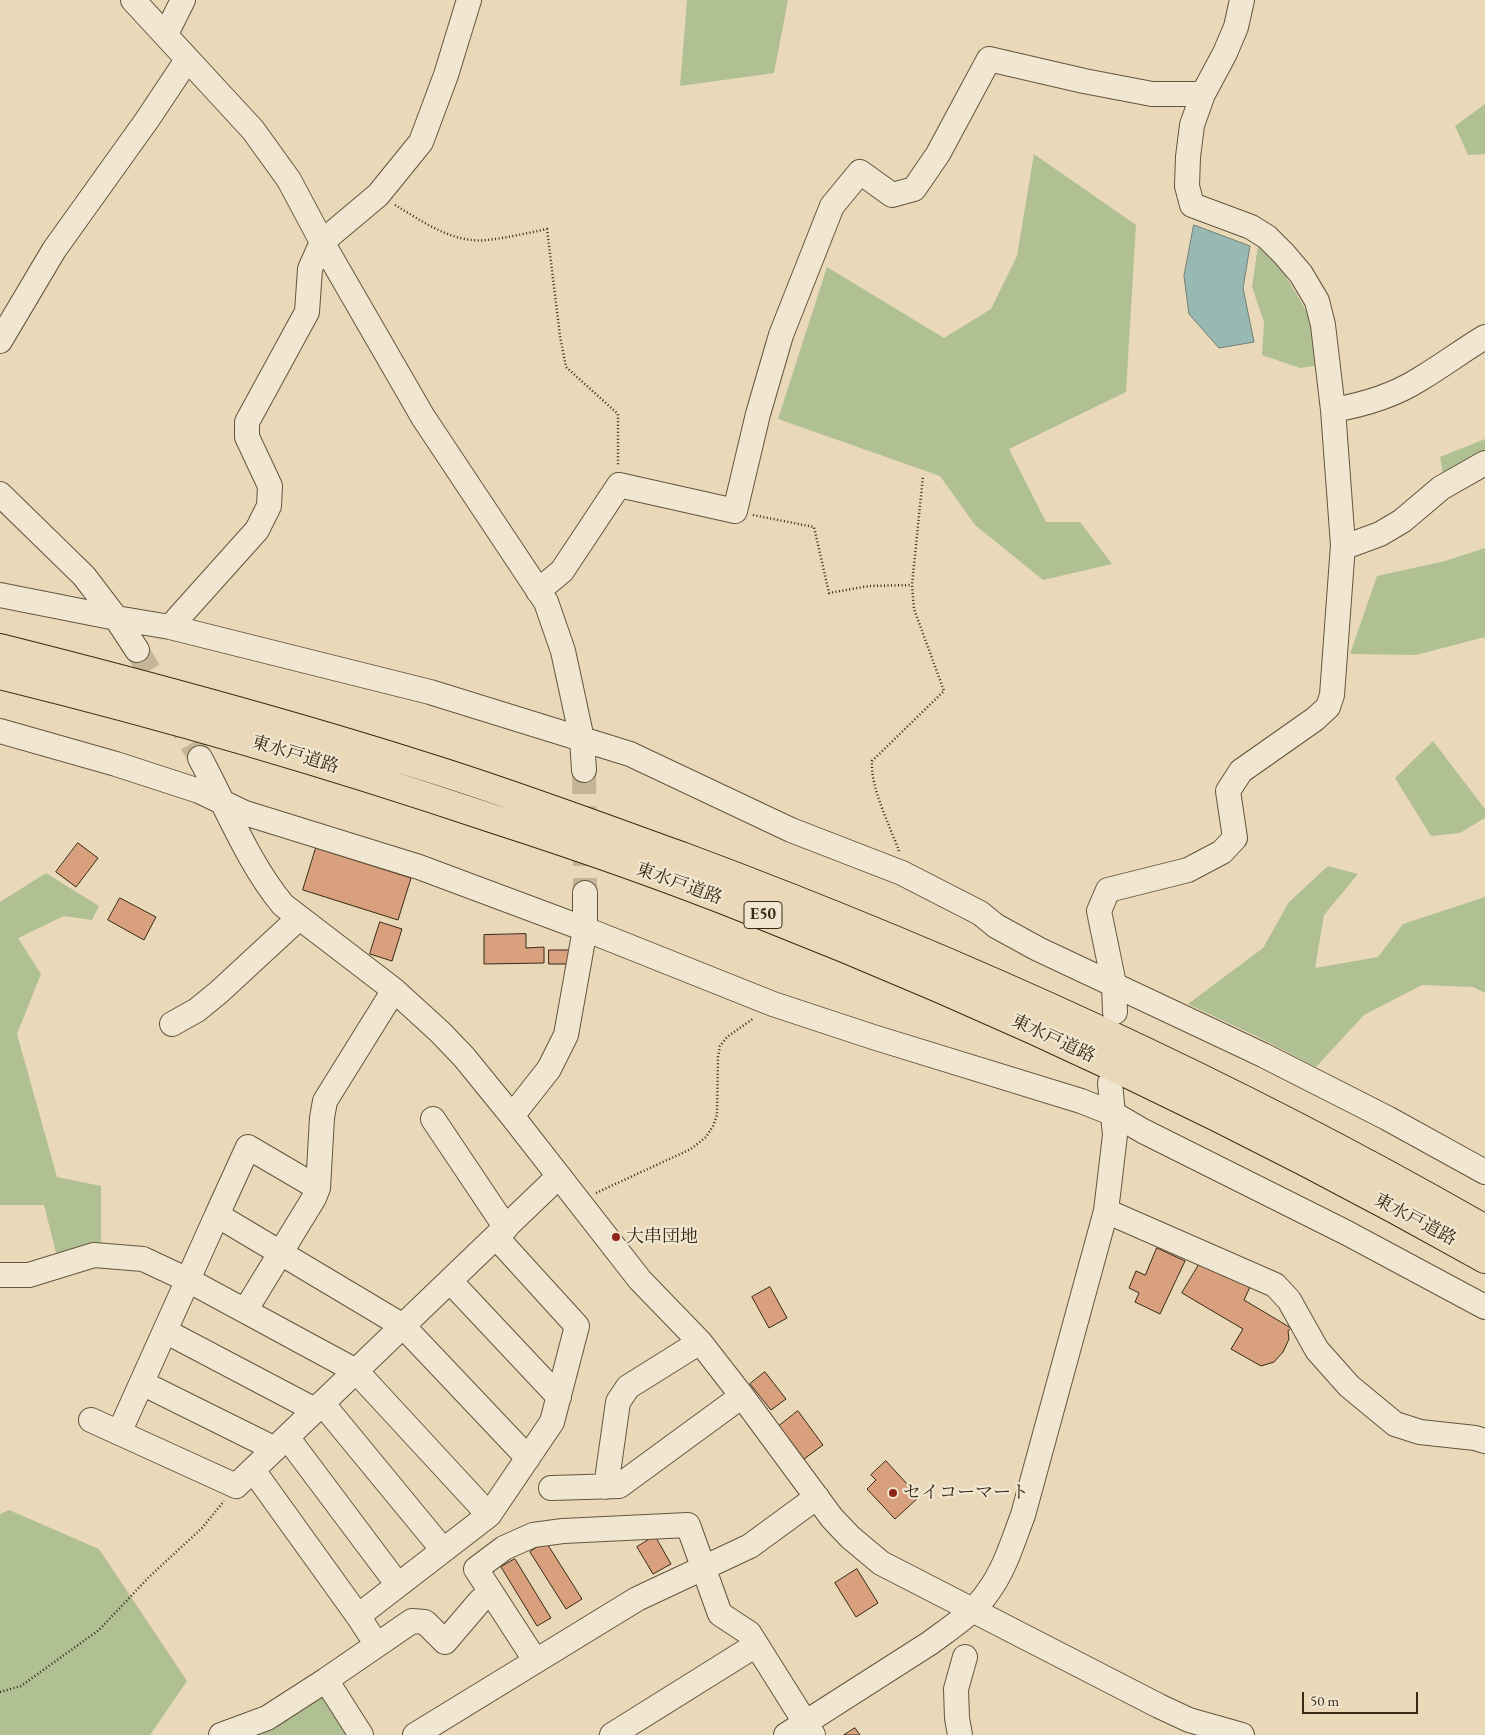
<!DOCTYPE html>
<meta charset="utf-8">
<style>
body{margin:0}
#map{position:relative;width:1485px;height:1735px;overflow:hidden;background:#e9d9b8;font-family:"EB Garamond",serif}
canvas{display:block}
.scale{position:absolute;left:1302px;top:1692px;width:116px;height:22px;box-sizing:border-box;border:2px solid #372916;border-top:0;padding-left:6px;font-size:15px;line-height:18px;white-space:nowrap;color:#372916;-webkit-text-stroke:4px #f1e6d1;paint-order:stroke}
</style>
<div id="map">
<canvas width="1485" height="1735"></canvas>
<div class="scale">50 m</div>
</div>
<script>
const g = document.querySelector('canvas').getContext('2d');
g.lineJoin = 'round';
function fill(path, color) { g.fillStyle = color; g.fill(path, 'evenodd'); }
function strokePath(path, color, width, dash) { g.strokeStyle = color; g.lineWidth = width; g.lineCap = dash ? 'butt' : 'round'; g.setLineDash(dash || []); g.stroke(path); }
function label(font, color, halo, rows, align = 'center') {
  g.font = font + ' "EB Garamond","Noto Serif JP",serif'; g.lineWidth = 4.5; g.setLineDash([]); g.textBaseline = 'middle'; g.strokeStyle = halo; g.fillStyle = color; for (const [text, x, y, turn = 0] of rows) {
    g.save(); g.translate(x, y); g.rotate((+turn || 0) * Math.PI / 180); g.textAlign = isNaN(turn) ? turn : align; if (halo) g.strokeText(text, 0, 0); g.fillText(text, 0, 0); g.restore();
  }
}
fill(new Path2D(`
 M687,0h101l-14,73 -94,13z
 M1485,104v50l-17,1 -13,-29z
 M1034,154l102,71 -10,167 -117,57 37,73h34l32,42 -69,16 -68,-55 -35,-49 -162,-57 49,-152 117,71 47,-29 26,-53z
 M1258,246l24,24 28,47 12,48 -22,3 -38,-13 2,-33 -12,-35z
 M1485,439v37l-38,21 -7,-40z
 M1485,548v89l-69,18 -66,-1 27,-78 68,-15z
 M1433,741l52,68v9l-25,15 -29,3 -36,-58z
 M1328,866l30,8 -34,41 -9,53 63,-11 25,-33 82,-27v96l-12,-6 -51,-2 -58,30 -48,52 -58,-30 -70,-33 75,-56 26,-46z
 M46,873l53,33 -7,14 -28,-4 -46,22 23,36 -24,60 40,143 44,9v59l-45,8 -12,-48h-44v-303z
 M9,1510l90,39 88,132 -37,54h-150v-221z
 M322,1696l25,39h-111z`), '#b1c093');
const water = new Path2D(`
 M1194,225l56,21 -7,42 11,54 -35,6 -30,-34 -5,-38z`);
fill(water, '#98b9b3');
strokePath(water, '#717f74', 1);
const building = new Path2D(`
 M78,843l20,15 -22,29 -20,-15z
 M316,848l95,30 -13,42 -95,-30z
 M120,898l36,19 -12,23 -36,-20z
 M380,922l22,7 -10,32 -22,-7z
 M526,934v14l18,-1v16l-60,1v-29z
 M549,950h23v14h-23z
 M1157,1248l28,13 -25,53 -25,-12 4,-9 -10,-5 7,-17 9,4z
 M1203,1258l47,29 -6,13 47,28 -3,3 1,8 -6,13 -9,10 -13,4 -30,-17 12,-20 -61,-36z
 M770,1287l17,31 -18,10 -17,-31z
 M765,1372l21,27 -15,11 -21,-26z
 M798,1411l25,34 -19,14 -25,-33z
 M886,1461l33,36 -24,22 -28,-30 9,-9 -5,-5z
 M655,1536l16,28 -18,10 -16,-27z
 M546,1542l36,57 -16,10 -36,-57z
 M515,1559l36,59 -14,8 -36,-59z
 M857,1569l21,34 -22,14 -21,-34z
 M855,1728l5,7h-16z`);
fill(building, '#d9a07e');
strokePath(building, '#372916', 1);
strokePath(new Path2D(`
 M137,650l63,108
 M584,770l1,123`), '#c5b698', 24, [24, 12]);
const minor = new Path2D(`
 M133,0l120,130 36,50 33,62 101,175 123,185 17,49 19,88 2,31
 M166,34l17,-34
 M0,341l54,-91 93,-130 40,-60
 M1333,410c29,-5 62,-15 87,-31 22,-13 43,-29 65,-42
 M0,494l84,82 32,42 21,32
 M1343,545l10,-1 27,-10 22,-13 39,-33 44,-25
 M538,591l24,-20 57,-86 116,26 23,-97 23,-79 51,-129 28,-34 32,23 22,-6 24,-35 51,-95 95,22 68,13h51
 M0,595l116,23 54,9 260,65 200,62 161,76 111,43 78,40 16,13 42,23 225,106 124,63 98,54
 M170,627l87,-97 12,-24 1,-20 -23,-49v-15l60,-110 3,-43 12,-27 56,-47 43,-53 25,-67 23,-75
 M0,731l116,33 83,27 46,22 174,54 166,62 188,75 100,33 208,64 33,13 29,17 204,102 138,74
 M200,758c26,48 48,105 83,147l111,85 46,42 24,25 48,59 128,164 60,62 42,54 90,122 18,19 31,26 278,143 30,14 53,15
 M1115,1012l-1,-28 -15,-73 9,-21 80,-20 34,-18 13,-14 -7,-47 13,-20 74,-52 13,-12 4,-12 11,-150 -10,-135 -10,-85 -6,-24 -16,-27 -17,-20 -17,-17 -16,-10 -59,-22 -5,-19 1,-29 4,-32 11,-31 22,-41 11,-26 6,-27
 M172,1024l25,-14 22,-18 80,-74
 M512,1116l37,-47 17,-34 19,-106v-36
 M433,1119l73,109
 M1106,1211l169,74 14,15 28,50 32,36 46,38 25,8 55,6 10,3
 M217,1215l31,-68 70,41
 M0,1275h29l65,-20 49,4 45,21 168,91 133,144
 M450,1281l109,116
 M245,1311l69,-113 4,-10 4,-70 3,-17 69,-111
 M165,1331l150,79
 M142,1383l133,66
 M322,1403l121,147
 M91,1420l145,66 323,-310
 M119,1433l98,-218 186,111 125,132
 M287,1437l111,148
 M253,1470l105,146 19,29
 M606,1487l12,-85 10,-15 72,-45
 M551,1488l68,-2 123,-90
 M358,1616l131,-101 63,-93 25,-96 -81,-89
 M535,1660l-59,-91 28,-21 29,-13 30,-4 125,-6 32,89 29,19 64,102
 M326,1680l35,55
 M221,1735l46,-17 59,-38 86,-59 13,1 20,20 35,-41 11,-8
 M415,1735l222,-136 113,-53 67,-49
 M612,1735l144,-90
 M786,1735l144,-92c20,-15 44,-30 58,-51 17,-23 25,-51 35,-77l83,-304 9,-76 -5,-52
 M960,1735l-3,-17 -1,-29 9,-32`);
const highway = new Path2D(`
 M0,648c143,36 285,74 426,119 87,27 172,59 258,90 276,103 545,225 801,372
 M0,675c167,41 331,89 494,144 87,28 173,58 258,92 252,99 497,215 733,348`);
strokePath(minor, '#64553e', 26);
strokePath(highway, '#372916', 30);
strokePath(new Path2D(`
 M395,205c27,16 58,39 92,35 20,-2 40,-7 60,-11l13,107 6,31 52,47v52
 M753,515l61,12 15,66 40,-7 43,-1
 M899,851c-9,-25 -29,-64 -27,-90l72,-70 -30,-82 -2,-24 11,-109
 M596,1193l95,-44 15,-12 7,-11 4,-11 1,-58 2,-11 7,-9 27,-19
 M0,1692l21,-6 78,-56 50,-53 53,-49 22,-27`), '#372916', 2.5, [1, 2.5]);
strokePath(minor, '#f1e6d1', 24);
strokePath(highway, '#e9d9b8', 28);
for (const [x, y, r, color] of [
 [616,1237,5,"#8f2418"],
 [893,1493,5,"#8f2418"]
]) { const dot = new Path2D(); dot.arc(x, y, r, 0, 2 * Math.PI); g.fillStyle = color; g.fill(dot); strokePath(dot, '#f1e6d1', 2); }
for (const [x, y, w] of [
 [763,915,38]
]) { const box = new Path2D(); box.roundRect(x - w / 2, y - 13.5, w, 27, 4); g.fillStyle = '#f1e6d1'; g.fill(box); strokePath(box, '#372916', 1); }
label('bold 16px', '#372916', null, [
 ["E50",763,915]
]);
label('18px', '#372916', '#f1e6d1', [
 ["東水戸道路",295,755,17],
 ["東水戸道路",679,884,20],
 ["東水戸道路",1053,1039,25],
 ["東水戸道路",1415,1220,28]
]);
label('18px', '#372916', '#f1e6d1', [
 ["大串団地",626,1237],
 ["セイコーマート",903,1493]
], 'left');
</script>
